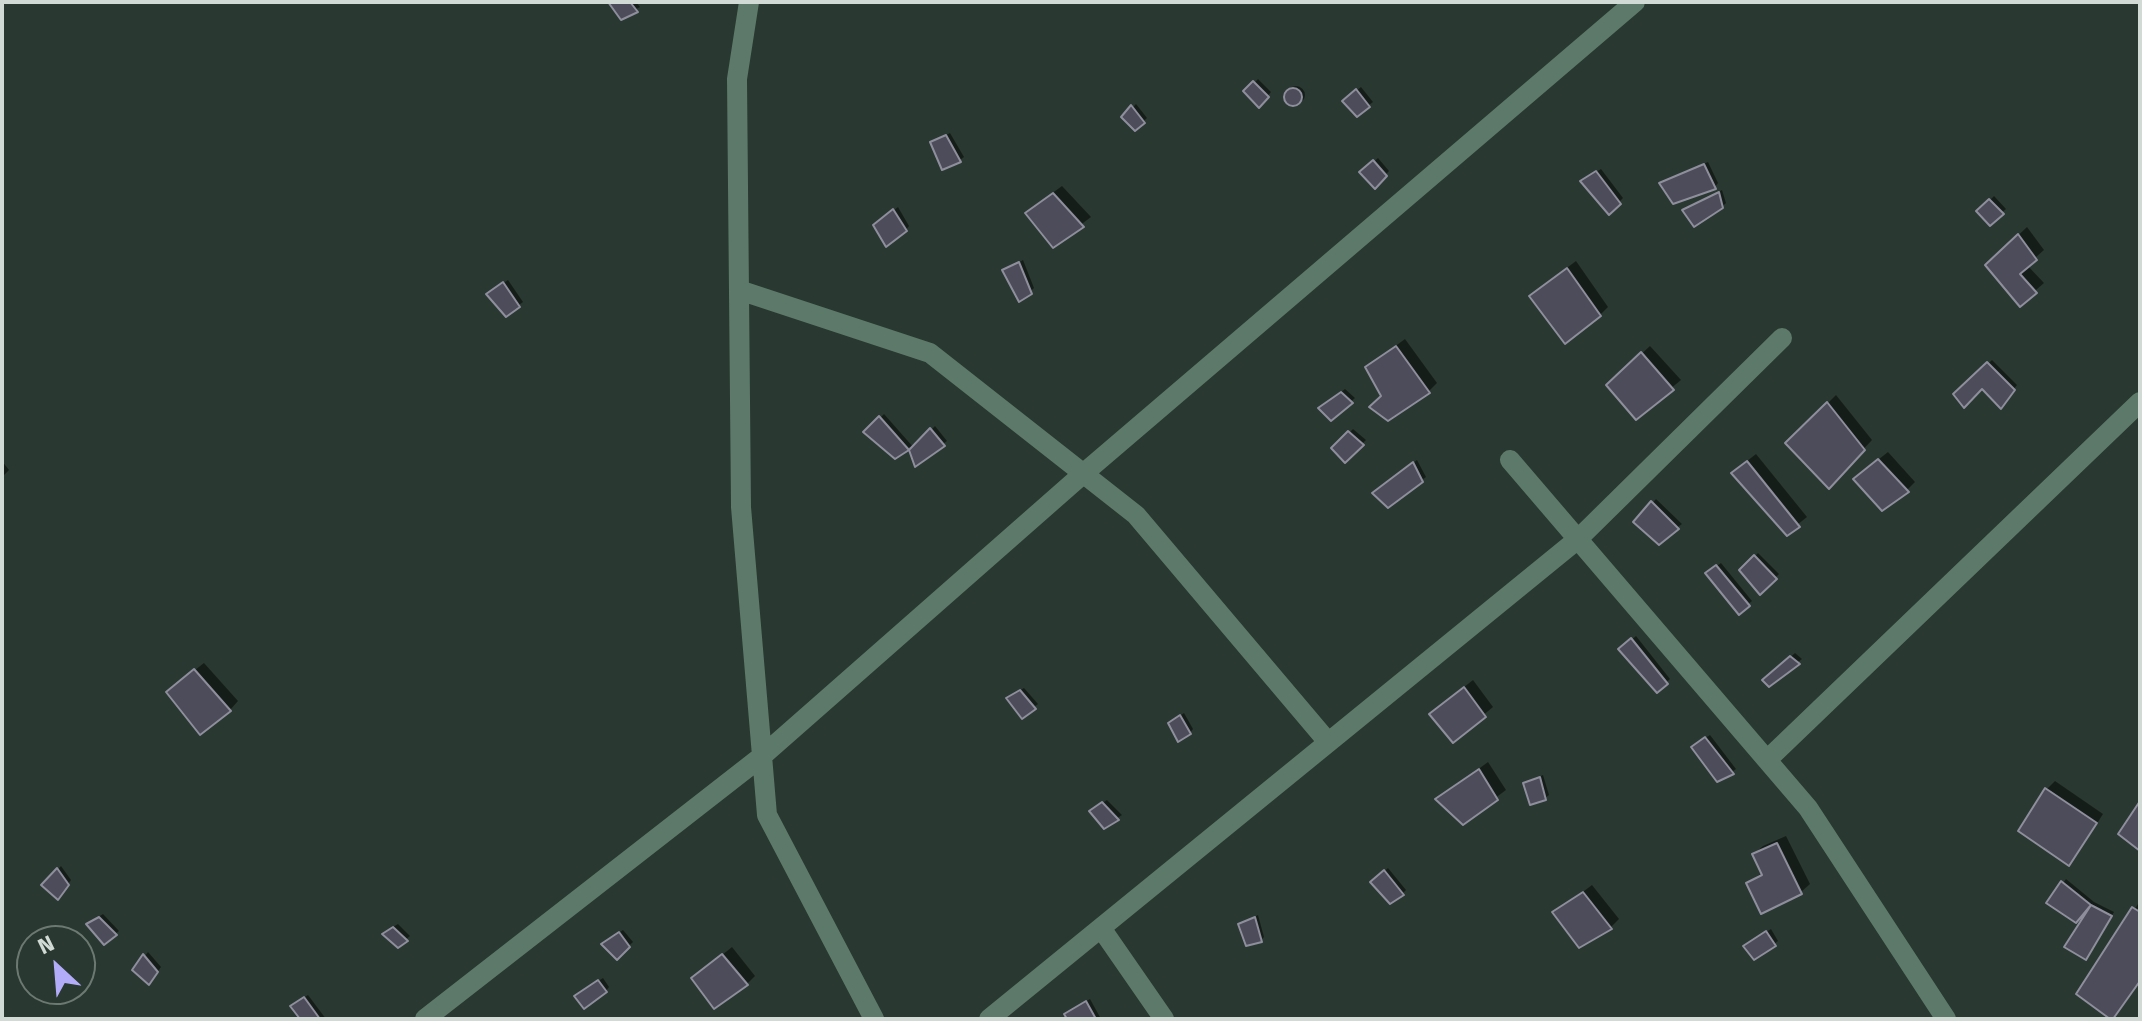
<!DOCTYPE html>
<style>
body{margin:0}
#map{position:relative;width:2142px;height:1021px;overflow:hidden;background:#293830;font-family:"Fira Sans",sans-serif}
canvas{display:block}
.frame{position:absolute;inset:0;border:4px solid #d1dad5;pointer-events:none}
.north{position:absolute;left:16px;top:925px;width:80px;height:80px;box-sizing:border-box;background:#293830;border:2px solid #6c7972;border-radius:50%;rotate:334deg;font-size:22px;font-weight:700;line-height:32px;text-align:center;color:#d1dad5}
.north::after{content:'';display:block;margin:auto;width:28px;height:36px;background:#b3adf9;clip-path:polygon(50% 0,100% 100%,50% 72%,0 100%)}
</style>
<div id="map">
<canvas width="2142" height="1021"></canvas>
<div class="frame"></div>
<div class="north">N</div>
</div>
<script>
const g = document.querySelector('canvas').getContext('2d');
g.lineJoin = 'round';
function fill(path, color) { g.fillStyle = color; g.fill(path, 'evenodd'); }
function strokePath(path, color, width, dash) { g.strokeStyle = color; g.lineWidth = width; g.lineCap = dash ? 'butt' : 'round'; g.setLineDash(dash || []); g.stroke(path); }
fill(new Path2D(`
 M610,2h26l4,5 -18,10z
 M1258,79l13,13 -12,14 -13,-15z
 M1287 95a9 9 0 1 1 18 0a9 9 0 1 1-18 0Z
 M1361,87l12,15 -16,12 -13,-13z
 M1136,104l11,14 -12,11 -11,-12z
 M950,133l14,24 -4,3 -28,-17z
 M1378,158l11,13 -14,15 -13,-14z
 M1708,162l10,21 -3,4 -53,-4z
 M1601,169l22,29 -14,14 -23,-34z
 M1062,186l29,31 -37,28 -18,-40z
 M1722,190l4,13 -4,4 -37,3z
 M1994,196l12,13 -16,14 -11,-12z
 M898,207l11,19 -3,4 -27,-8z
 M2027,227l17,23 -17,15 17,18 -24,21 -33,-39z
 M1023,260l11,28 -4,4 -25,-21z
 M1576,261l32,46 -8,8 -60,-27z
 M508,280l15,22 -16,12 -14,-24z
 M1405,339l32,44 -8,8 -46,4 -16,-28z
 M1650,346l31,34 -45,37 -28,-32z
 M1992,360l25,25 -13,17 -22,-16 -26,8z
 M1345,389l10,9 -24,21 -7,-14z
 M1836,395l36,45 -43,46 -41,-43z
 M884,414l30,34 21,-22 12,15 -31,23 -6,-17 -15,9 -29,-24z
 M1353,429l13,11 -20,20 -12,-12z
 M1888,452l27,30 -8,8 -43,-19z
 M1756,454l51,63 -20,16 -45,-68z
 M1417,460l9,17 -4,3 -44,10z
 M2,461l7,9 -7,7z
 M1656,499l26,25 -23,18 -23,-20z
 M1758,553l21,21 -18,18 -19,-22z
 M1721,563l31,38 -13,11 -28,-42z
 M1636,636l34,43 -12,11 -37,-41z
 M1795,653l7,6 -32,26 -5,-5z
 M204,663l34,38 -8,9 -53,-26z
 M1473,680l20,27 -40,33 -13,-34z
 M1024,688l14,16 -4,3 -22,-12z
 M1184,713l9,16 -3,4 -16,-13z
 M1710,735l26,34 -4,3 -35,-29z
 M1488,762l18,28 -43,32 -25,-23z
 M1543,775l6,20 -4,3 -20,-14z
 M2055,781l48,33 -26,41 -8,8 -48,-32 26,-42z
 M1107,800l15,15 -18,12 -9,-19z
 M1786,836l24,48 -9,8 -39,19 -14,-28 15,-11 -9,-18 9,-8z
 M61,866l10,14 -10,14 -17,-9z
 M1388,868l18,22 -3,3 -30,-11z
 M2066,879l28,23 20,10 -25,42 1,-45 -14,12 -13,-38z
 M1592,885l27,34 -8,8 -31,18 -25,-32z
 M2140,901v80l-28,37 -33,-24z
 M103,914l16,17 -14,11 -13,-21z
 M1258,915l6,22 -3,3 -21,-15z
 M398,924l12,12 -12,10 -10,-16z
 M1771,929l7,12 -4,3 -25,-1z
 M623,930l10,12 -16,15 -10,-16z
 M732,947l23,29 -8,8 -53,-6z
 M148,952l13,15 -8,12 -18,-10z
 M603,978l6,9 -3,4 -26,2z
 M308,995l18,24h-24l-6,-16z
 M1090,999l11,20h-32l1,-8z`), '#0007');
const building = new Path2D(`
 M608,2h22l8,10 -17,8z
 M1253,81l16,16 -10,11 -16,-17z
 M1284 97a9 9 0 1 1 18 0a9 9 0 1 1-18 0Z
 M1356,89l14,18 -13,10 -15,-16z
 M1131,105l14,18 -10,8 -14,-14z
 M946,135l15,27 -19,8 -12,-28z
 M1373,160l14,16 -12,13 -16,-17z
 M1704,164l12,25 -43,15 -14,-21z
 M1596,171l25,33 -12,11 -29,-34z
 M1719,192l4,16 -29,19 -12,-17z
 M1053,193l31,34 -31,21 -28,-35z
 M1989,199l15,15 -14,12 -14,-15z
 M893,209l14,22 -21,16 -13,-22z
 M2018,234l19,26 -17,14 17,19 -17,14 -35,-42z
 M1019,262l13,32 -13,8 -17,-32z
 M1567,268l34,48 -36,28 -36,-48z
 M503,282l17,25 -14,10 -20,-23z
 M1396,346l34,47 -42,28 -19,-14 12,-11 -16,-29z
 M1641,352l33,38 -38,30 -30,-35z
 M1987,362l28,28 -14,19 -19,-20 -18,19 -11,-14z
 M1341,392l12,11 -22,18 -13,-13z
 M1827,402l38,48 -36,39 -44,-46z
 M879,416l30,34 -14,9 -32,-27z
 M930,428l15,18 -30,21 -6,-17z
 M1348,431l16,14 -19,18 -14,-15z
 M1878,459l31,33 -27,19 -29,-32z
 M1747,461l53,66 -13,9 -56,-63z
 M1413,462l10,20 -35,26 -16,-15z
 M1651,501l28,28 -20,16 -26,-23z
 M1754,555l23,24 -17,16 -21,-25z
 M1716,565l34,41 -11,9 -34,-42z
 M1631,638l37,46 -11,9 -39,-44z
 M1790,656l10,8 -31,23 -7,-7z
 M194,669l37,42 -31,24 -34,-43z
 M1464,687l22,30 -33,26 -24,-29z
 M1020,690l16,19 -14,10 -16,-21z
 M1180,715l11,19 -13,8 -10,-19z
 M1705,737l29,37 -17,8 -26,-35z
 M1479,769l19,31 -35,25 -28,-26z
 M1540,777l6,23 -16,5 -7,-22z
 M2045,788l52,35 -28,43 -51,-35z
 M2140,801v50l-22,-17z
 M1102,802l17,18 -15,9 -15,-18z
 M1777,843l25,51 -41,20 -15,-31 16,-8 -10,-21z
 M57,868l12,17 -11,15 -17,-15z
 M1384,870l20,25 -14,9 -20,-22z
 M2061,881l30,24 -15,18 -30,-20z
 M1583,892l29,37 -33,19 -27,-36z
 M2091,905l21,11 -26,44 -22,-13z
 M2132,907l8,5v69l-27,38h-3l-34,-25z
 M99,917l18,18 -13,10 -18,-21z
 M1255,917l7,25 -16,4 -8,-22z
 M393,927l15,14 -10,7 -16,-14z
 M1766,931l10,15 -22,14 -11,-14z
 M619,932l11,15 -13,13 -16,-16z
 M143,954l15,18 -9,13 -17,-15z
 M722,954l26,31 -34,24 -23,-31z
 M598,980l9,12 -23,17 -10,-13z
 M304,997l16,22h-20l-10,-13z
 M1086,1001l10,18h-29l-3,-5z`);
fill(building, '#4d4c5a');
strokePath(building, '#8e8e9d', 2);
strokePath(new Path2D(`
 M749,2l-12,77 4,428 26,308 107,204
 M739,290l191,63 206,162 192,227
 M1510,460l298,348 138,211
 M1767,760l373,-358
 M1101,928l63,91
 M425,1019l336,-262 323,-284 551,-471
 M989,1019l589,-480 204,-201`), '#5c796a', 20);
</script>
